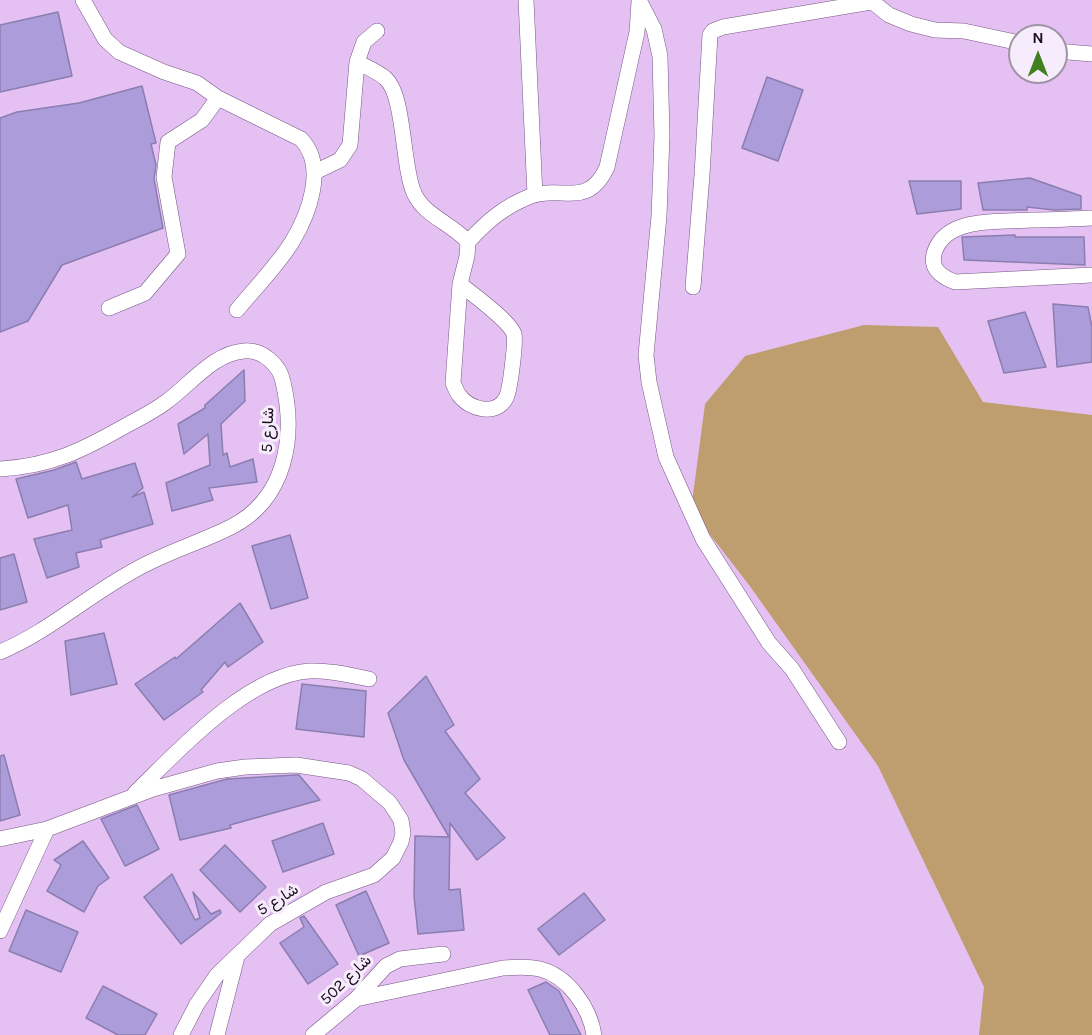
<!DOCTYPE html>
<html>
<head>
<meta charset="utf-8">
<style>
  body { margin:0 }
  #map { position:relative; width:1092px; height:1035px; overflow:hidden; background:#e5c1f3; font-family:Karla,sans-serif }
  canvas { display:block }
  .north { position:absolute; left:1008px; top:24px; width:60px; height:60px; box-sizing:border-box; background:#f7ecfc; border:2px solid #9f93a4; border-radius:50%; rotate:0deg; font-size:16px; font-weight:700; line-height:24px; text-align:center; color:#1a0e1f }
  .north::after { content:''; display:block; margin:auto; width:21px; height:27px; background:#41801e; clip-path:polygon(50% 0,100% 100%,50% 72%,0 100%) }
</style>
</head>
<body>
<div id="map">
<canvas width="1092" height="1035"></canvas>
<div class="north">N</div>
</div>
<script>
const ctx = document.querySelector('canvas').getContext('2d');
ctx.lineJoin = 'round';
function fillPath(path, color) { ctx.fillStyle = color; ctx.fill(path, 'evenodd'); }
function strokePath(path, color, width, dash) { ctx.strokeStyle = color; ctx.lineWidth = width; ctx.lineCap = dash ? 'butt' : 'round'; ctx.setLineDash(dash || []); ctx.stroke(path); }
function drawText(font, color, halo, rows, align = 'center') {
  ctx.font = font + ' Karla,Vazirmatn,sans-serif'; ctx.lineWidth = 6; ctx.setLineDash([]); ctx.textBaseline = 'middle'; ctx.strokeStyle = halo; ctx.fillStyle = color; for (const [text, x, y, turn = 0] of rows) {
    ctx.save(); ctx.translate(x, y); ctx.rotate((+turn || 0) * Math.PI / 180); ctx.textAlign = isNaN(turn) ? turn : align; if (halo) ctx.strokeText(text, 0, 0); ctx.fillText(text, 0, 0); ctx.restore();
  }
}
fillPath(new Path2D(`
  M 864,325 L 938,327 L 983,402 L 1092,415 L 1092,1035 L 979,1035 L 984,987 L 878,766 L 749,585 L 691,510 L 705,404 L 745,356 Z`), '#be9e6f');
const building = new Path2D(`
  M 58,12 L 72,76 L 0,92 L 0,25 Z
  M 767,77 L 803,90 L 778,161 L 742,148 Z
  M 142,86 L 156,143 L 151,144 L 156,165 L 154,179 L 163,228 L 62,265 L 28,321 L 0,332 L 0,118 L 17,112 L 79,103 Z
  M 1030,178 L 1081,196 L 1081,209 L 1054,210 L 1027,207 L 1027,210 L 983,210 L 978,183 Z
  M 909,181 L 961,181 L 961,209 L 917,214 Z
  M 1015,235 L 1015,237 L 1084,237 L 1085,265 L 964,260 L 962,237 Z
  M 1053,304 L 1088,307 L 1092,327 L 1092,362 L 1057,367 Z
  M 1025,312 L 1046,367 L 1004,373 L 988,321 Z
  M 244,370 L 245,401 L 221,424 L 223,455 L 227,453 L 230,467 L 253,459 L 257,482 L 209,488 L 213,500 L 172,511 L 166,483 L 210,465 L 208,434 L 184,454 L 178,424 L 205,408 L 205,405 Z
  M 76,462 L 82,479 L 135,463 L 143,488 L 132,497 L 144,492 L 153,524 L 100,540 L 102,547 L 76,553 L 79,567 L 47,578 L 34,539 L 72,530 L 68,505 L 28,518 L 16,479 L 54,470 Z
  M 290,535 L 308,598 L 271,609 L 252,546 Z
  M 14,554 L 27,602 L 0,610 L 0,558 Z
  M 240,603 L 263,642 L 228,667 L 225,662 L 201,690 L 203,692 L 164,720 L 135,684 L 175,657 L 176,659 Z
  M 104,633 L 117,684 L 71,695 L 65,641 Z
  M 426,676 L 454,725 L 445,731 L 480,779 L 465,793 L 505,838 L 477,860 L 450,823 L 449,890 L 460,889 L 464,930 L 418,934 L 414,896 L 415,836 L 449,837 L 404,760 L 388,713 Z
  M 302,684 L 366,691 L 364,737 L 296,729 Z
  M 4,755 L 20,815 L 0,821 L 0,756 Z
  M 295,775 L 299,775 L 320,800 L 230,825 L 231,828 L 180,840 L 169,795 L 227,779 Z
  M 137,805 L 159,849 L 125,866 L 101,819 Z
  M 323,823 L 334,854 L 283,872 L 272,841 Z
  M 83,841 L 109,878 L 98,886 L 84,912 L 47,891 L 61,865 L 54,860 Z
  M 225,845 L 266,887 L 240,912 L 200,870 Z
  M 172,874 L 195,920 L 200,918 L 193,892 L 211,914 L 220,910 L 221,913 L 181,944 L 144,897 Z
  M 366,891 L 389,943 L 359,956 L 336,905 Z
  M 584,893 L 605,920 L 559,955 L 538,929 Z
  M 26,910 L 78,932 L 61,972 L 9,951 Z
  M 304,916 L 338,964 L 308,984 L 280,943 L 304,927 L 300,918 Z
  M 546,982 L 559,991 L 581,1035 L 550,1035 L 528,990 Z
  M 103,986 L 157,1014 L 145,1035 L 118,1035 L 86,1018 Z`);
fillPath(building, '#ad9cda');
strokePath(building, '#8b7db0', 1.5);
const minor = new Path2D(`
  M 83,0 L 105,39 L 119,52 L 164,72 L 197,83 L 218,98 L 202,120 L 168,142 L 164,177 L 178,254 L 145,293 L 109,308
  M 526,0 L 535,195
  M 639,0 L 654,29 L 660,56 L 662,136 L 659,216 L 646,355 L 649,382 L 666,457 L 703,539 L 769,643 L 792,669 L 839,742
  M 870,0 L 889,15 L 911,24 L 935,30 L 964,31 L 1020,43
  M 1056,51 L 1092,54
  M 357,62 C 366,67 377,71 385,78 C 405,94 402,167 414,193 C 424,216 453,224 468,242 L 467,256 L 460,284 L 453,383 C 455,387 456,391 459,395 C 469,409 496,417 506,398 C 510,391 516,342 514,334 C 509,320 472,294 460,284
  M 218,98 L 301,139 C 327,166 309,214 292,242 C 277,266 255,288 237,310
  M 315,172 L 340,160 L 350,145 L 357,62 L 364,42 L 377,31
  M 1092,218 C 1072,219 1052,220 1031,220 C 1004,222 956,217 939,243 C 935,249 932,257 934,265 C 937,274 947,279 955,282 L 1092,275
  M 468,242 C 487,221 505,206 531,196 C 562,185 588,209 607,167 L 637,32 L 639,2
  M 693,287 L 702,175 L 710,35 L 713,31 L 723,27 L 871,2
  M 0,469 C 52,466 83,450 127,425 C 140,418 154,411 166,402 C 190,385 213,353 244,351 C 262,349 280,365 283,382 C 296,437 286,499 231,527 C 197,544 160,554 128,574 C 85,598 46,633 0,652
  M 135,793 C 178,751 247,675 309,671 C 329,670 349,675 369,679
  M 0,839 L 47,829 L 153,789 L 217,771 L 245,767 L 296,765 L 349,773 L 362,779 L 390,803 L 401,820 L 403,833 L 401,842 L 393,858 L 374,875 L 326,892 L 270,924 L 217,975 L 197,1004 L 181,1035
  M 0,931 L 47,829
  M 356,999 L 503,968 C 515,967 528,966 540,969 C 568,976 590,1008 594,1035
  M 217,1035 L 237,957
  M 313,1035 L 356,999 L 386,966 L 400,959 L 443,954`);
strokePath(minor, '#765682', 16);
strokePath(minor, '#fff', 15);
drawText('16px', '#1a0e1f', '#f7ecfc', [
  ["شارع 5",268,430,-88],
  ["شارع 5",278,900,-32],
  ["شارع 502",346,980,-44]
]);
</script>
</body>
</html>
